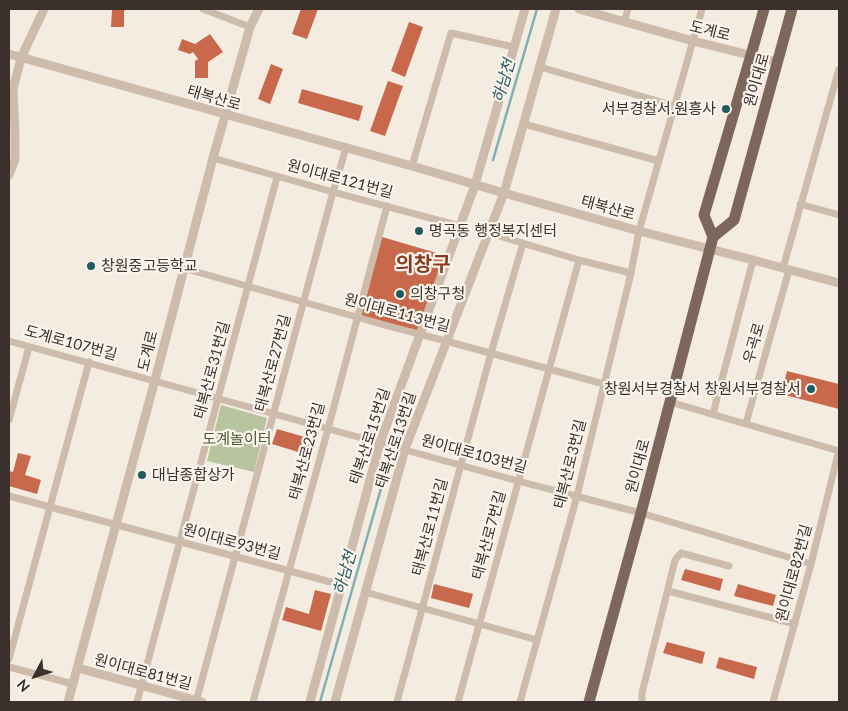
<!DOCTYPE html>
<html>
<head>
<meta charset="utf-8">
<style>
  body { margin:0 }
  #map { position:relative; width:848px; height:711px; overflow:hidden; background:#f4ebe1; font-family:Lato,sans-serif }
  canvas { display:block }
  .frame { position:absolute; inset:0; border:10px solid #3b302b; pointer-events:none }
  .north { position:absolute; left:10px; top:651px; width:50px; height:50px; -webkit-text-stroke:4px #fbf5ee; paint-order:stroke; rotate:230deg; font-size:14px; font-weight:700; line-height:20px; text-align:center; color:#3b302b }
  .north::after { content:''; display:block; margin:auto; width:18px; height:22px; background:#3b302b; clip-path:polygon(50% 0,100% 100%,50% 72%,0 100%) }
</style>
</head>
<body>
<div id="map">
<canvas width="848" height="711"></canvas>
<div class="frame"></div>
<div class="north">N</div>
</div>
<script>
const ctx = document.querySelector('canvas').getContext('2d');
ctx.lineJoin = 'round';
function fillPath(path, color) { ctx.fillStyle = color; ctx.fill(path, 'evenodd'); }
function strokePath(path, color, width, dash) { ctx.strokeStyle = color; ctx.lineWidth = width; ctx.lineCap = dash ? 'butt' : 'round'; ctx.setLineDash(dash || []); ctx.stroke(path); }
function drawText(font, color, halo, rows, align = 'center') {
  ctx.font = font + ' Lato,"Noto Sans KR",sans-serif'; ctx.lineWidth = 4.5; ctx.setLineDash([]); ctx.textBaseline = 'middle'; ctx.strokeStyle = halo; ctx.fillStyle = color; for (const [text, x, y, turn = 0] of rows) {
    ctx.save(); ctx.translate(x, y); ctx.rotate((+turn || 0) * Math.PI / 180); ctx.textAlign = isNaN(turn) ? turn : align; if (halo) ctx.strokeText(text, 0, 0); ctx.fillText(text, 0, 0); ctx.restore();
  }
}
fillPath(new Path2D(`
  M 221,405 L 267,418 L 254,472 L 207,461 Z`), '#b8c4a0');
strokePath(new Path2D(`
  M 493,160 L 537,9
  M 320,702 L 392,450`), '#7fb0b2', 2.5);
fillPath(new Path2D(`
  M 113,9 L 127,9 L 124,11 L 124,27 L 111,27 L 112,10 Z
  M 301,9 L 318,9 L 307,39 L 292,34 Z
  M 409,22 L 423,27 L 405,77 L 391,71 Z
  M 210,34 L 223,52 L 208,62 L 208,78 L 195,78 L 195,61 L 198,59 L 193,52 L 190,54 L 178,50 L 182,39 L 195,44 Z
  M 271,64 L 283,69 L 270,104 L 258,99 Z
  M 388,81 L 403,86 L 385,136 L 370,131 Z
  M 302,89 L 363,106 L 359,121 L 298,103 Z
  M 382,237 L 447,256 L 418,333 L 360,316 Z
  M 787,371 L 839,384 L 839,409 L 781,394 Z
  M 277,429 L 315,440 L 311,456 L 272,444 Z
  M 18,453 L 31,456 L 25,475 L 41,480 L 37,494 L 9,486 L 9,471 L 13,472 Z
  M 685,569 L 723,579 L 720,591 L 681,580 Z
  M 434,584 L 473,594 L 469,608 L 431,598 Z
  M 738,584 L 776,595 L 773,606 L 734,596 Z
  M 315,590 L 331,594 L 321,631 L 282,620 L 286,607 L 309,614 Z
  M 667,642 L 705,652 L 702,664 L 663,653 Z
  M 719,657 L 757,667 L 754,679 L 716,668 Z`), '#c8694b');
strokePath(new Path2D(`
  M 203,9 L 250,27
  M 624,22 L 628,9
  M 540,67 L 675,106
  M 524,124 L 659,161
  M 213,158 L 333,192 L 460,226
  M 412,166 L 451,33 L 514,47
  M 800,204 L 839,215
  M 489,233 L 579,260 L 631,273
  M 183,268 L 392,327 L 446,341 L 604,384
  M 783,268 L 839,69
  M 9,341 L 518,481 L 641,513 L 811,564
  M 670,402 L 839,451
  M 713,414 L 753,260
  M 9,420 L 29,347
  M 746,423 L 789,270
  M 9,496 L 342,585
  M 668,591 L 795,624
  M 365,592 L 537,640
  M 9,659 L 89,362
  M 9,667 L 73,684
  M 137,702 L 277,177
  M 196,702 L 333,192 L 346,148
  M 253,702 L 328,429 L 387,206
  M 397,702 L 491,353 L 523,243
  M 458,702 L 579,260
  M 520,702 L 577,496 L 631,273 L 639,231 L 702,9
  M 642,702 L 642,693 L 675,560 L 681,553 L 729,566
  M 773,702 L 811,564 L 839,450`), '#cdbbac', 7);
strokePath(new Path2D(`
  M 579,9 L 693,41 L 778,62
  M 9,54 L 412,166 L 504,193 L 639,231 L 753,260 L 839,283
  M 9,175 L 15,159 L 15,133 L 13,89 L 21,58 L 44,9
  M 78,668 L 202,702
  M 68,702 L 155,380 L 213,158 L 250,27 L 259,9
  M 310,702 L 380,443 L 475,185 L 525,9
  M 335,702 L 405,449 L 504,193 L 556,9`), '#cdbbac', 9);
strokePath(new Path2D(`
  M 713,237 L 734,220 L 792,9
  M 589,702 L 641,513 L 713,237 L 704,215 L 751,55 L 764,9`), '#7d675c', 11);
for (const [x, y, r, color] of [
  [726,109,5,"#1f5a5e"],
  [419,231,5,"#1f5a5e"],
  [91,266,5,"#1f5a5e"],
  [400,294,5,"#1f5a5e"],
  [811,389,5,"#1f5a5e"],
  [142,475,5,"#1f5a5e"]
]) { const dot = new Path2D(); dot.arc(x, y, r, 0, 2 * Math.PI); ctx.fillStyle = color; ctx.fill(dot); strokePath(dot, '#fbf5ee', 2); }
drawText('15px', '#3b302b', '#fbf5ee', [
  ["도계로",710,31,14],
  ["원이대로",757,80,-74],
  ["태복산로",214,98,16],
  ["원이대로121번길",340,179,15],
  ["태복산로",608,208,15],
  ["원이대로113번길",397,313,15],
  ["도계로107번길",71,343,15],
  ["우곡로",754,343,-74],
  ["도계로",148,351,-76],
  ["태복산로27번길",273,363,-75],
  ["태복산로31번길",212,370,-75],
  ["태복산로15번길",370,436,-72],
  ["태복산로13번길",396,440,-72],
  ["태복산로23번길",307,451,-75],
  ["원이대로103번길",474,454,15],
  ["태복산로3번길",570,464,-76],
  ["원이대로",638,466,-75],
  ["태복산로11번길",430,527,-75],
  ["태복산로7번길",489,535,-75],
  ["원이대로93번길",232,542,15],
  ["원이대로82번길",794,573,-75],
  ["원이대로81번길",143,672,15]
]);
drawText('15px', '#3b302b', '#fbf5ee', [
  ["서부경찰서.원흥사",716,109,"right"],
  ["명곡동 행정복지센터",429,231],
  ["창원중고등학교",101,266],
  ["의창구청",410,294],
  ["창원서부경찰서 창원서부경찰서",801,389,"right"],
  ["대남종합상가",152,475]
], 'left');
drawText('15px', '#4a5a2e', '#fbf5ee', [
  ["도계놀이터",237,439]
]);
drawText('italic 16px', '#1f5a5e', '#fbf5ee', [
  ["하남천",504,81,-74],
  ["하남천",345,573,-74]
]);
drawText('bold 20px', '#8c3b22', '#fbf5ee', [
  ["의창구",423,265]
]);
</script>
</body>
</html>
